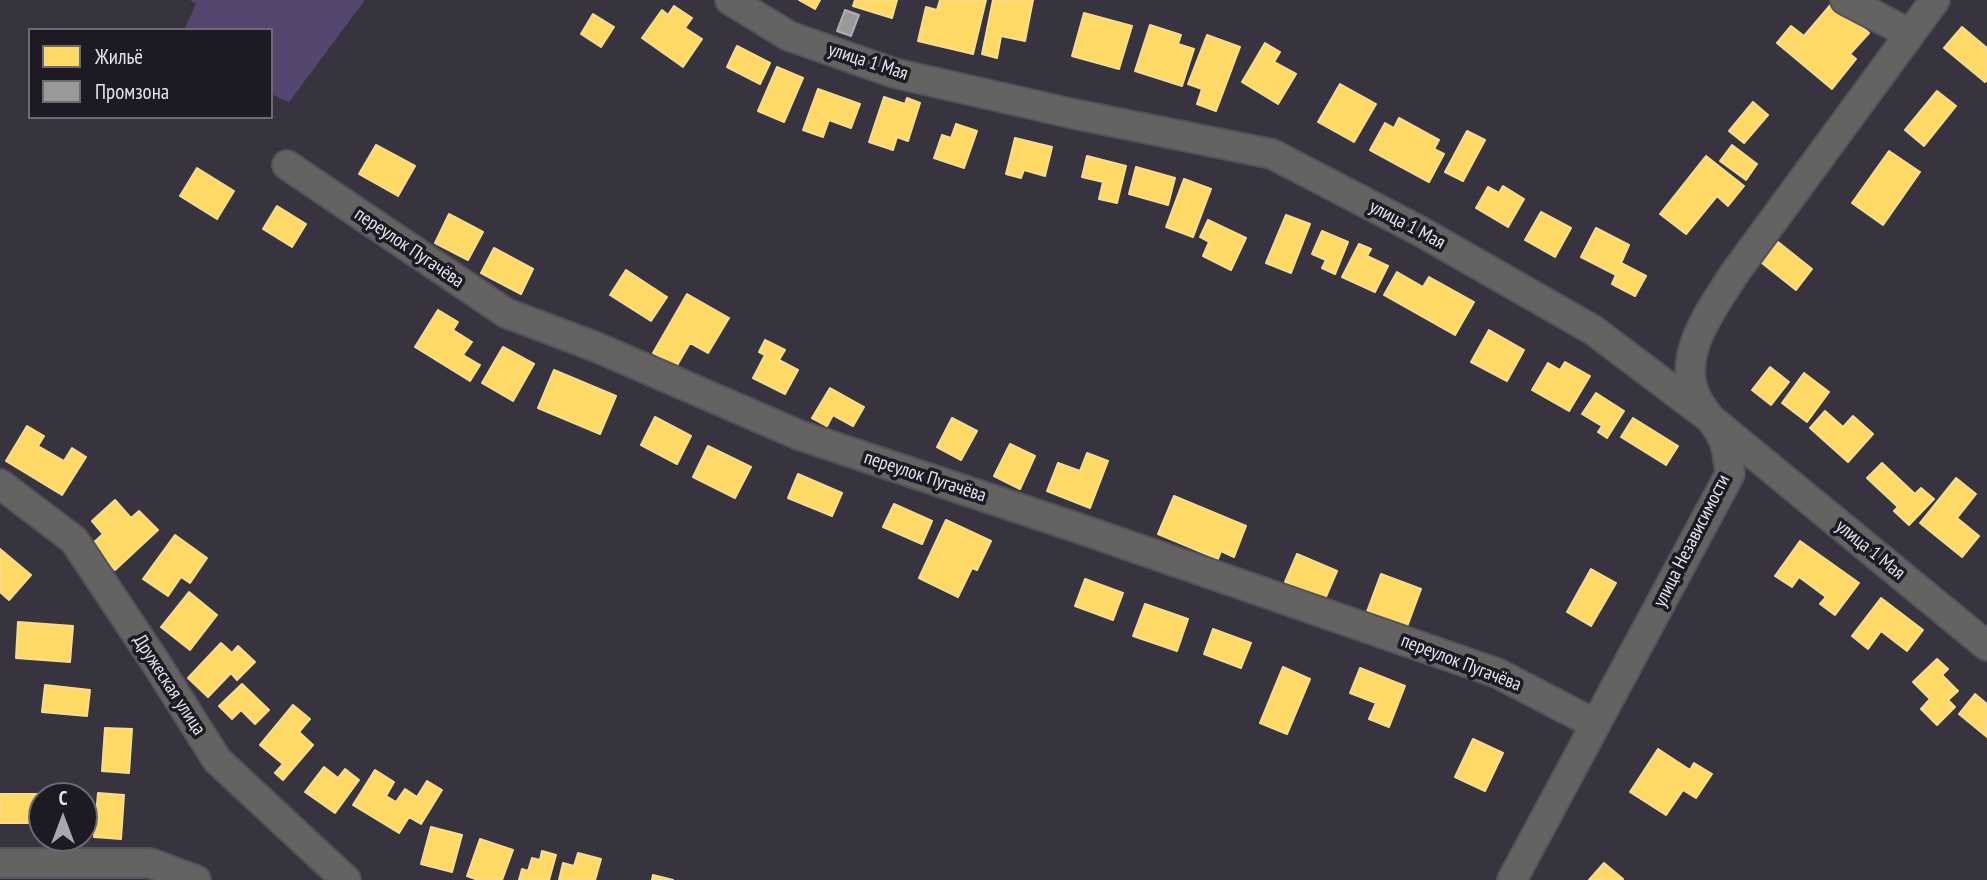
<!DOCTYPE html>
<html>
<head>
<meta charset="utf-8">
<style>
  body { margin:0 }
  #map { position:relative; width:1987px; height:880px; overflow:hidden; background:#38343f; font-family:"PT Sans Narrow",sans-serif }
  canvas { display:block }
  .legend { position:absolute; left:28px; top:28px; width:245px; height:91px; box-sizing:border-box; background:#1d1a23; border:2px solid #6d6a74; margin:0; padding:9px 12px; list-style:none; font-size:21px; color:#e6e2ee }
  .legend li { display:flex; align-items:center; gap:14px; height:35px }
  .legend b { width:35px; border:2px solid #6d6a74 }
  .north { position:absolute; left:28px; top:782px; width:70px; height:70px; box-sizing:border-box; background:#1d1a23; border:2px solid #6d6a74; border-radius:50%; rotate:0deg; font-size:19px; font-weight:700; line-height:28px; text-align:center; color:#e6e2ee }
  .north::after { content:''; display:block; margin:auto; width:24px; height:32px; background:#a9a5b1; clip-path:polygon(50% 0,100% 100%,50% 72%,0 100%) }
</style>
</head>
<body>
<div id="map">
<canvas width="1987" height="880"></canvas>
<ul class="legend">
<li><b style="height:19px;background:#ffd966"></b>Жильё</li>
<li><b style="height:19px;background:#999"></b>Промзона</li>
</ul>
<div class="north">С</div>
</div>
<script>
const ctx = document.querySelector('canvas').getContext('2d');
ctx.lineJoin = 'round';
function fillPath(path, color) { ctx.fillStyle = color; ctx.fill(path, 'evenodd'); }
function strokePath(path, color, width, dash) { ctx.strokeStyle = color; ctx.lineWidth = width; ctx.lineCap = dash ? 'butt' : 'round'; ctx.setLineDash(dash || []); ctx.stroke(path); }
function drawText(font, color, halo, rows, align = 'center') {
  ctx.font = font + ' "PT Sans Narrow",sans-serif'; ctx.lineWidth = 7; ctx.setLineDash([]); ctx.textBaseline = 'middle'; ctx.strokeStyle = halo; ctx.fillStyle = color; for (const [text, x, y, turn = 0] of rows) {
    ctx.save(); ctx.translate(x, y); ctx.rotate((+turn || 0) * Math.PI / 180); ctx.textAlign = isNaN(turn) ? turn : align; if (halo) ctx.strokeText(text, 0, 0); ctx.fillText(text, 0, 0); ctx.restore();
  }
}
fillPath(new Path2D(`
  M 190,0 L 365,0 L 289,102 L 271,94 L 271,30 L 184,30 L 196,4 Z`), '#55466f');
const homes = new Path2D(`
  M 799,0 L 820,0 L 815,9 Z
  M 855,0 L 897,0 L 892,18 L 853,6 Z
  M 940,0 L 986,0 L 973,54 L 918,41 L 926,7 L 937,10 Z
  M 993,0 L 1033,0 L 1025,41 L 1001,36 L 997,58 L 982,54 Z
  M 1833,2 L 1869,33 L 1850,54 L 1856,59 L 1832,89 L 1777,43 L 1791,26 L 1804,36 Z
  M 674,6 L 692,18 L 685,28 L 702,39 L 683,67 L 642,38 L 662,10 L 668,15 Z
  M 1084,13 L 1132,26 L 1119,69 L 1072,56 Z
  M 593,14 L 614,27 L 601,47 L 581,34 Z
  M 1150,25 L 1181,35 L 1178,44 L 1194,49 L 1182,86 L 1135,71 Z
  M 1962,27 L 1987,48 L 1987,80 L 1985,82 L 1944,48 Z
  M 1207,35 L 1240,47 L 1216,111 L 1197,104 L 1202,89 L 1188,84 Z
  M 1265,43 L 1280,52 L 1274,62 L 1296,74 L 1278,104 L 1242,82 Z
  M 737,46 L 770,63 L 760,84 L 727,67 Z
  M 777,67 L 803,78 L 784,122 L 758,111 Z
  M 1340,84 L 1376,104 L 1354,142 L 1318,122 Z
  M 818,89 L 860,104 L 851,128 L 829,120 L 823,137 L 803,130 Z
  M 1937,91 L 1956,106 L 1924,146 L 1905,130 Z
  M 884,97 L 905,104 L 907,98 L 920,103 L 908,141 L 897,137 L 893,150 L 869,142 Z
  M 1753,102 L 1768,115 L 1744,143 L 1729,131 Z
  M 1399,118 L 1439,140 L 1434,149 L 1444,154 L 1429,182 L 1370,150 L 1385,123 L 1394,128 Z
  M 956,124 L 977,131 L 964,168 L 934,158 L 942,135 L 951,138 Z
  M 1467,131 L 1485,140 L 1463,181 L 1445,172 Z
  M 1015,138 L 1052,147 L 1045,176 L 1024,170 L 1021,178 L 1006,174 Z
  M 376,145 L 415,166 L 398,196 L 359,174 Z
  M 1732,145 L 1757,164 L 1746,180 L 1720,161 Z
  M 1889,151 L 1920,172 L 1883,225 L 1852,203 Z
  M 1087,156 L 1126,166 L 1117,203 L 1099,199 L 1103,182 L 1082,177 Z
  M 1706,156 L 1744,186 L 1728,206 L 1717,196 L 1686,234 L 1660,214 Z
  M 1136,167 L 1175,178 L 1168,205 L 1129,194 Z
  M 197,168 L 234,191 L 217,219 L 180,196 Z
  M 1184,179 L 1211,189 L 1193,237 L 1166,227 Z
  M 1503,186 L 1524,199 L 1508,227 L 1476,208 L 1488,187 L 1499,193 Z
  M 277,206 L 306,224 L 292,247 L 263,229 Z
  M 1541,212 L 1571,228 L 1555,257 L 1525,240 Z
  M 449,214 L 483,232 L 468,260 L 435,243 Z
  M 1286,215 L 1310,224 L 1291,273 L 1266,263 Z
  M 1208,220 L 1246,238 L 1231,270 L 1203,256 L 1209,242 L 1200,237 Z
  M 1596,228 L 1629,245 L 1621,263 L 1646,276 L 1635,296 L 1612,284 L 1616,275 L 1581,257 Z
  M 1322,231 L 1348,242 L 1335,274 L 1322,268 L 1326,260 L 1312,254 Z
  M 1778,242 L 1812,269 L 1796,290 L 1762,263 Z
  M 1359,244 L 1371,249 L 1367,256 L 1388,266 L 1375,292 L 1342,277 Z
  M 494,248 L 533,269 L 521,294 L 481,273 Z
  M 626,270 L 667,297 L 651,321 L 610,295 Z
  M 1397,272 L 1423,287 L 1429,277 L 1474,302 L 1455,335 L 1384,295 Z
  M 687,294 L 729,318 L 708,353 L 690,343 L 676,367 L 653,353 Z
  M 438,310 L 458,322 L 453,330 L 472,342 L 463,355 L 480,365 L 470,381 L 415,347 Z
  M 1489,330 L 1524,350 L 1507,381 L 1471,362 Z
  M 765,340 L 785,350 L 779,360 L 798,370 L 785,394 L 753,378 L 765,355 L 759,352 Z
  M 503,347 L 534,364 L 513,401 L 482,383 Z
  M 1565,362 L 1590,376 L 1569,411 L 1532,390 L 1548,363 L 1560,370 Z
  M 1770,367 L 1789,382 L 1771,405 L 1752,390 Z
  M 554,370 L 616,396 L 600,434 L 538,408 Z
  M 1804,373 L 1829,392 L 1807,422 L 1782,403 Z
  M 830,388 L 864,407 L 853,426 L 833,415 L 827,426 L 812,418 Z
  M 1596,393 L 1624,411 L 1607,438 L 1598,432 L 1602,426 L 1582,414 Z
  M 1825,411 L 1843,427 L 1853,416 L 1873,434 L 1848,462 L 1810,428 Z
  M 655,417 L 691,436 L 677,464 L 641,445 Z
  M 952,418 L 977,431 L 961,460 L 937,447 Z
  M 1633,418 L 1678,446 L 1666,465 L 1621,437 Z
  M 27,426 L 44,436 L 38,446 L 64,461 L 72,448 L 86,457 L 62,495 L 6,461 Z
  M 1010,444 L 1035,456 L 1020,489 L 994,476 Z
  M 708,446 L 751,467 L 735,498 L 693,477 Z
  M 1087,453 L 1108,461 L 1090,508 L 1047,491 L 1058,463 L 1080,471 Z
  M 1882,463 L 1915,494 L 1921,488 L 1934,499 L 1909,525 L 1894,511 L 1898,507 L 1867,478 Z
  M 798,474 L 842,493 L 832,516 L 788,498 Z
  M 1956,478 L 1976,494 L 1957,518 L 1979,536 L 1962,557 L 1920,523 Z
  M 1174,496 L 1246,526 L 1234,557 L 1221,551 L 1218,559 L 1158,534 Z
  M 115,500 L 131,518 L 139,511 L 158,530 L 115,570 L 91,545 L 103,534 L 92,521 Z
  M 894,504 L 932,521 L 922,544 L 883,527 Z
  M 946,520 L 991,541 L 977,570 L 972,568 L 958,597 L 919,578 Z
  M 175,535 L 207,558 L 190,583 L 181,577 L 168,596 L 143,579 Z
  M 1800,541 L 1859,583 L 1835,615 L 1820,604 L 1826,597 L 1799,577 L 1792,587 L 1775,576 Z
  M 0,549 L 31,575 L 9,600 L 0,592 Z
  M 1297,554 L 1337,571 L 1325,599 L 1285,582 Z
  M 1591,569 L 1616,583 L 1591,626 L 1567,612 Z
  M 1381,574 L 1421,589 L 1405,632 L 1365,617 Z
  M 1085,579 L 1123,593 L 1113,620 L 1075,606 Z
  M 189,592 L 217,615 L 190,650 L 161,627 Z
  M 1881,598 L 1923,630 L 1907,651 L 1881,631 L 1868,649 L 1852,636 Z
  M 1145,604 L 1188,619 L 1177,651 L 1133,636 Z
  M 18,622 L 73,626 L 70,662 L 16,658 Z
  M 1213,629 L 1251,643 L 1241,668 L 1204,654 Z
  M 221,643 L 232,653 L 238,646 L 255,662 L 237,680 L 231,673 L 208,697 L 188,678 Z
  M 1937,659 L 1948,669 L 1942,675 L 1958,691 L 1948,700 L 1955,707 L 1937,725 L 1921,709 L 1930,699 L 1913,682 Z
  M 1283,667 L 1310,679 L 1287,734 L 1260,723 Z
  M 1360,668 L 1405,686 L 1389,727 L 1369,719 L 1376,703 L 1350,693 Z
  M 242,684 L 269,710 L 255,724 L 241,710 L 232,719 L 219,706 Z
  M 45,685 L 90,690 L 87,716 L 42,712 Z
  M 1975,694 L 1987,704 L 1987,737 L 1959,714 Z
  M 293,705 L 310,719 L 299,732 L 313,745 L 283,780 L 275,773 L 283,764 L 260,745 Z
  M 105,728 L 132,729 L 129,773 L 102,771 Z
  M 1473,739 L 1503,753 L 1485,791 L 1455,777 Z
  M 1658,749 L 1690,770 L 1694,763 L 1712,774 L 1696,798 L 1683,790 L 1666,815 L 1630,792 Z
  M 324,767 L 338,778 L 345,769 L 359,780 L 335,813 L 305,792 Z
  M 375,770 L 394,782 L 386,796 L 396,802 L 405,789 L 417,797 L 427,781 L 442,790 L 421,824 L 409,817 L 399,833 L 353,805 Z
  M 98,793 L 124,795 L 121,839 L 94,837 Z
  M 0,794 L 39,794 L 39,823 L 0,823 Z
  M 431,827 L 462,835 L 452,872 L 421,864 Z
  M 480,839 L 513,850 L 502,880 L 478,880 L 467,876 Z
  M 542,851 L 556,855 L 549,880 L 519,880 L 522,869 L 528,871 L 532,858 L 540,860 Z
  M 578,853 L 601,859 L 595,880 L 559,880 L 563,863 L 574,866 Z
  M 1604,863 L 1623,879 L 1622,880 L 1589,880 Z
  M 653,875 L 673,880 L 652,880 Z`);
fillPath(homes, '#ffd966');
strokePath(homes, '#f8dc8f', 2);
const industry = new Path2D(`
  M 845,10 L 859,15 L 851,36 L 837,31 Z`);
fillPath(industry, '#999');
strokePath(industry, '#b0afb2', 2);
const minor = new Path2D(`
  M 730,0 L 789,36 L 894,73 L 1074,114 L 1272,154 L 1418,230 L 1593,330 L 1711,419 L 1987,646
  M 1845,0 L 1910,34
  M 287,165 L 506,313 L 596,347 L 799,435 L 1078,528 L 1497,673 L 1595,724
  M 0,484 L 74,540 L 156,663 L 217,760 L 346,880
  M 0,863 L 150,863 L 196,880
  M 1512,880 L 1730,474 C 1728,460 1728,445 1720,433 C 1713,420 1702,410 1696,397 C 1676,354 1713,308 1734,274 L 1935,0`);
strokePath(minor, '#55515a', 32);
strokePath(minor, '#646362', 28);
drawText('19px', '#e6e2ee', '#1d1a23', [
  ["улица 1 Мая",868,62,18],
  ["улица 1 Мая",1407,225,28],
  ["переулок Пугачёва",409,248,34],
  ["переулок Пугачёва",925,477,18],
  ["улица Независимости",1692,541,-63],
  ["улица 1 Мая",1870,550,39],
  ["переулок Пугачёва",1461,663,21],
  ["Дружеская улица",169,685,57]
]);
</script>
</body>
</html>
